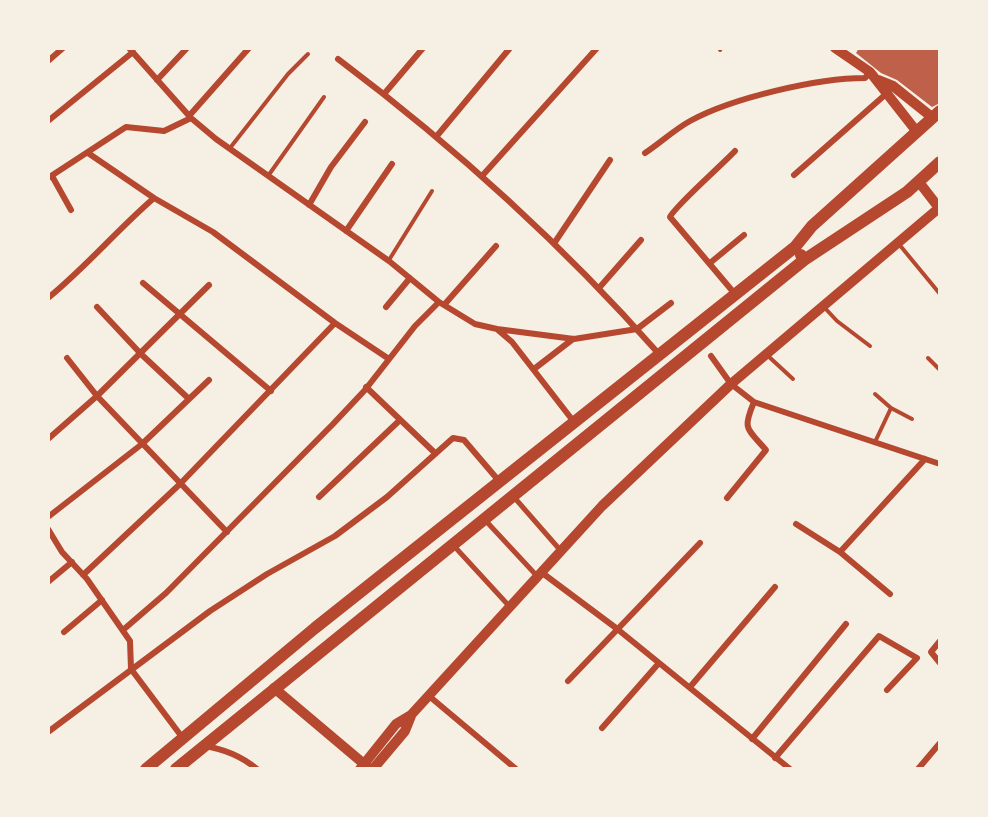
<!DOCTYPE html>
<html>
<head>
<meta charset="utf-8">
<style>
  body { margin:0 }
  #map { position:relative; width:988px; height:817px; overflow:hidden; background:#f6efe4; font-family:"Crimson Pro",serif }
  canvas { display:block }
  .frame { position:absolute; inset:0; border:50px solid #f6efe4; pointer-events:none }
</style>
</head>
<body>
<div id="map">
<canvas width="988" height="817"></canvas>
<div class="frame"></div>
</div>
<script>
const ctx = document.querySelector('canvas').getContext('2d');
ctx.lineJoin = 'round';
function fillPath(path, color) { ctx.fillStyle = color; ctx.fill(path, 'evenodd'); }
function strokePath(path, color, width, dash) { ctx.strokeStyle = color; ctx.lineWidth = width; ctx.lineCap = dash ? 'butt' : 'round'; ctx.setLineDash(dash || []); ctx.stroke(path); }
fillPath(new Path2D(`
  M 859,48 L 940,48 L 940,103 L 932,107 L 897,80 L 881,73 L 856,53 Z`), '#bf614a');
strokePath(new Path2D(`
  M 720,50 L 721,48
  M 230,148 L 288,74 L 308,54
  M 268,176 L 324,97
  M 898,243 L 940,294
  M 389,260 L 432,191
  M 823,306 L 837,321 L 870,346
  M 767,355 L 793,379
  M 928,358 L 940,370
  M 875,394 L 891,408 L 912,419
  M 875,442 L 891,408`), '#b5482f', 4);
strokePath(new Path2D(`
  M 513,496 L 561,551
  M 485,520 L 537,576
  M 454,546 L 510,607`), '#b5482f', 5);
strokePath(new Path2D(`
  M 129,48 L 191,118 L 216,139 L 389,261 L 439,302 L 475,324 L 497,329 L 574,339 L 637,329 L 671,303
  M 338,59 C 455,147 562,244 659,354
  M 48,61 L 63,48
  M 157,80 L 187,48
  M 384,94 L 423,48
  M 189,116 L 249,48
  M 48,121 L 133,52
  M 436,137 L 510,48
  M 88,153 L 154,198 L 213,232 L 335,323 L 389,359
  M 645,153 C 660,143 674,130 690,121 C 732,98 817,78 865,78 L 870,72
  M 794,175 L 886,94
  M 52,176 L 71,210
  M 482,176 L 597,48
  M 48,178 L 126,127 L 164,131 L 191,118
  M 309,205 L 331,167 L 365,122
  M 346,231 L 392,164
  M 555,242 L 610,160
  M 710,263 L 744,235
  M 143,283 L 271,391
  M 599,288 L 641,240
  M 735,294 L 670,217 C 673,208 724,163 735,151
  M 48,298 C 86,267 117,230 154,198
  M 444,305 L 496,246
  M 97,307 L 141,354 L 189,399
  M 386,307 L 410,278
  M 498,330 L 512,342 L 574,422
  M 711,356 L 731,384 L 754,402 L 940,464
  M 67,358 L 97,396 L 227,532
  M 534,369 L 573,339
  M 366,387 L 435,453
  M 48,439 L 97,396 L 209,285
  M 319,497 L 400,420
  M 727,498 L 766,450 C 747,428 742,430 754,402
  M 48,517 L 142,444 L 209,380
  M 796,524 L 840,552 L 890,594
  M 48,529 L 62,552 L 87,579 L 130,641 L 131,669 L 182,737
  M 840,552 L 925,459
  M 541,572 L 616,628 L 790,769
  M 83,575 L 180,484 L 335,323
  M 48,582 L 72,562
  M 123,630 L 166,593 L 333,424 L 365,390 L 415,326 L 439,302
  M 64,632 L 102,600
  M 940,641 L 931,652 L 940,663
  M 568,681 L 700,543
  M 690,687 L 775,587
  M 429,696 L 516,769
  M 602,728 L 659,663
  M 48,732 L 210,611 L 267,574 L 335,536 L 387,497 L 453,438 L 464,440 L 499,481
  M 752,739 L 846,624
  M 204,746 C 225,749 241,756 257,769
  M 775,758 L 879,636 L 917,658 L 887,690
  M 918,769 L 940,743`), '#b5482f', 6);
strokePath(new Path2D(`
  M 835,48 L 870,72 L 917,132
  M 878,80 L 893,86 L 933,118
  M 274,688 L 370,769
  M 360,769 L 396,724 L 411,715 L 602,506 L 731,384 L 939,208 L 919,182
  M 373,769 L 405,731 L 411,716`), '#b5482f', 10);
strokePath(new Path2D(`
  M 801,255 L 804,260 L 907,192 L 940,162
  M 146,769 L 315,628 L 795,247 L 812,226 L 940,111
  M 176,769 L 804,260`), '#b5482f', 12);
</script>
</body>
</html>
